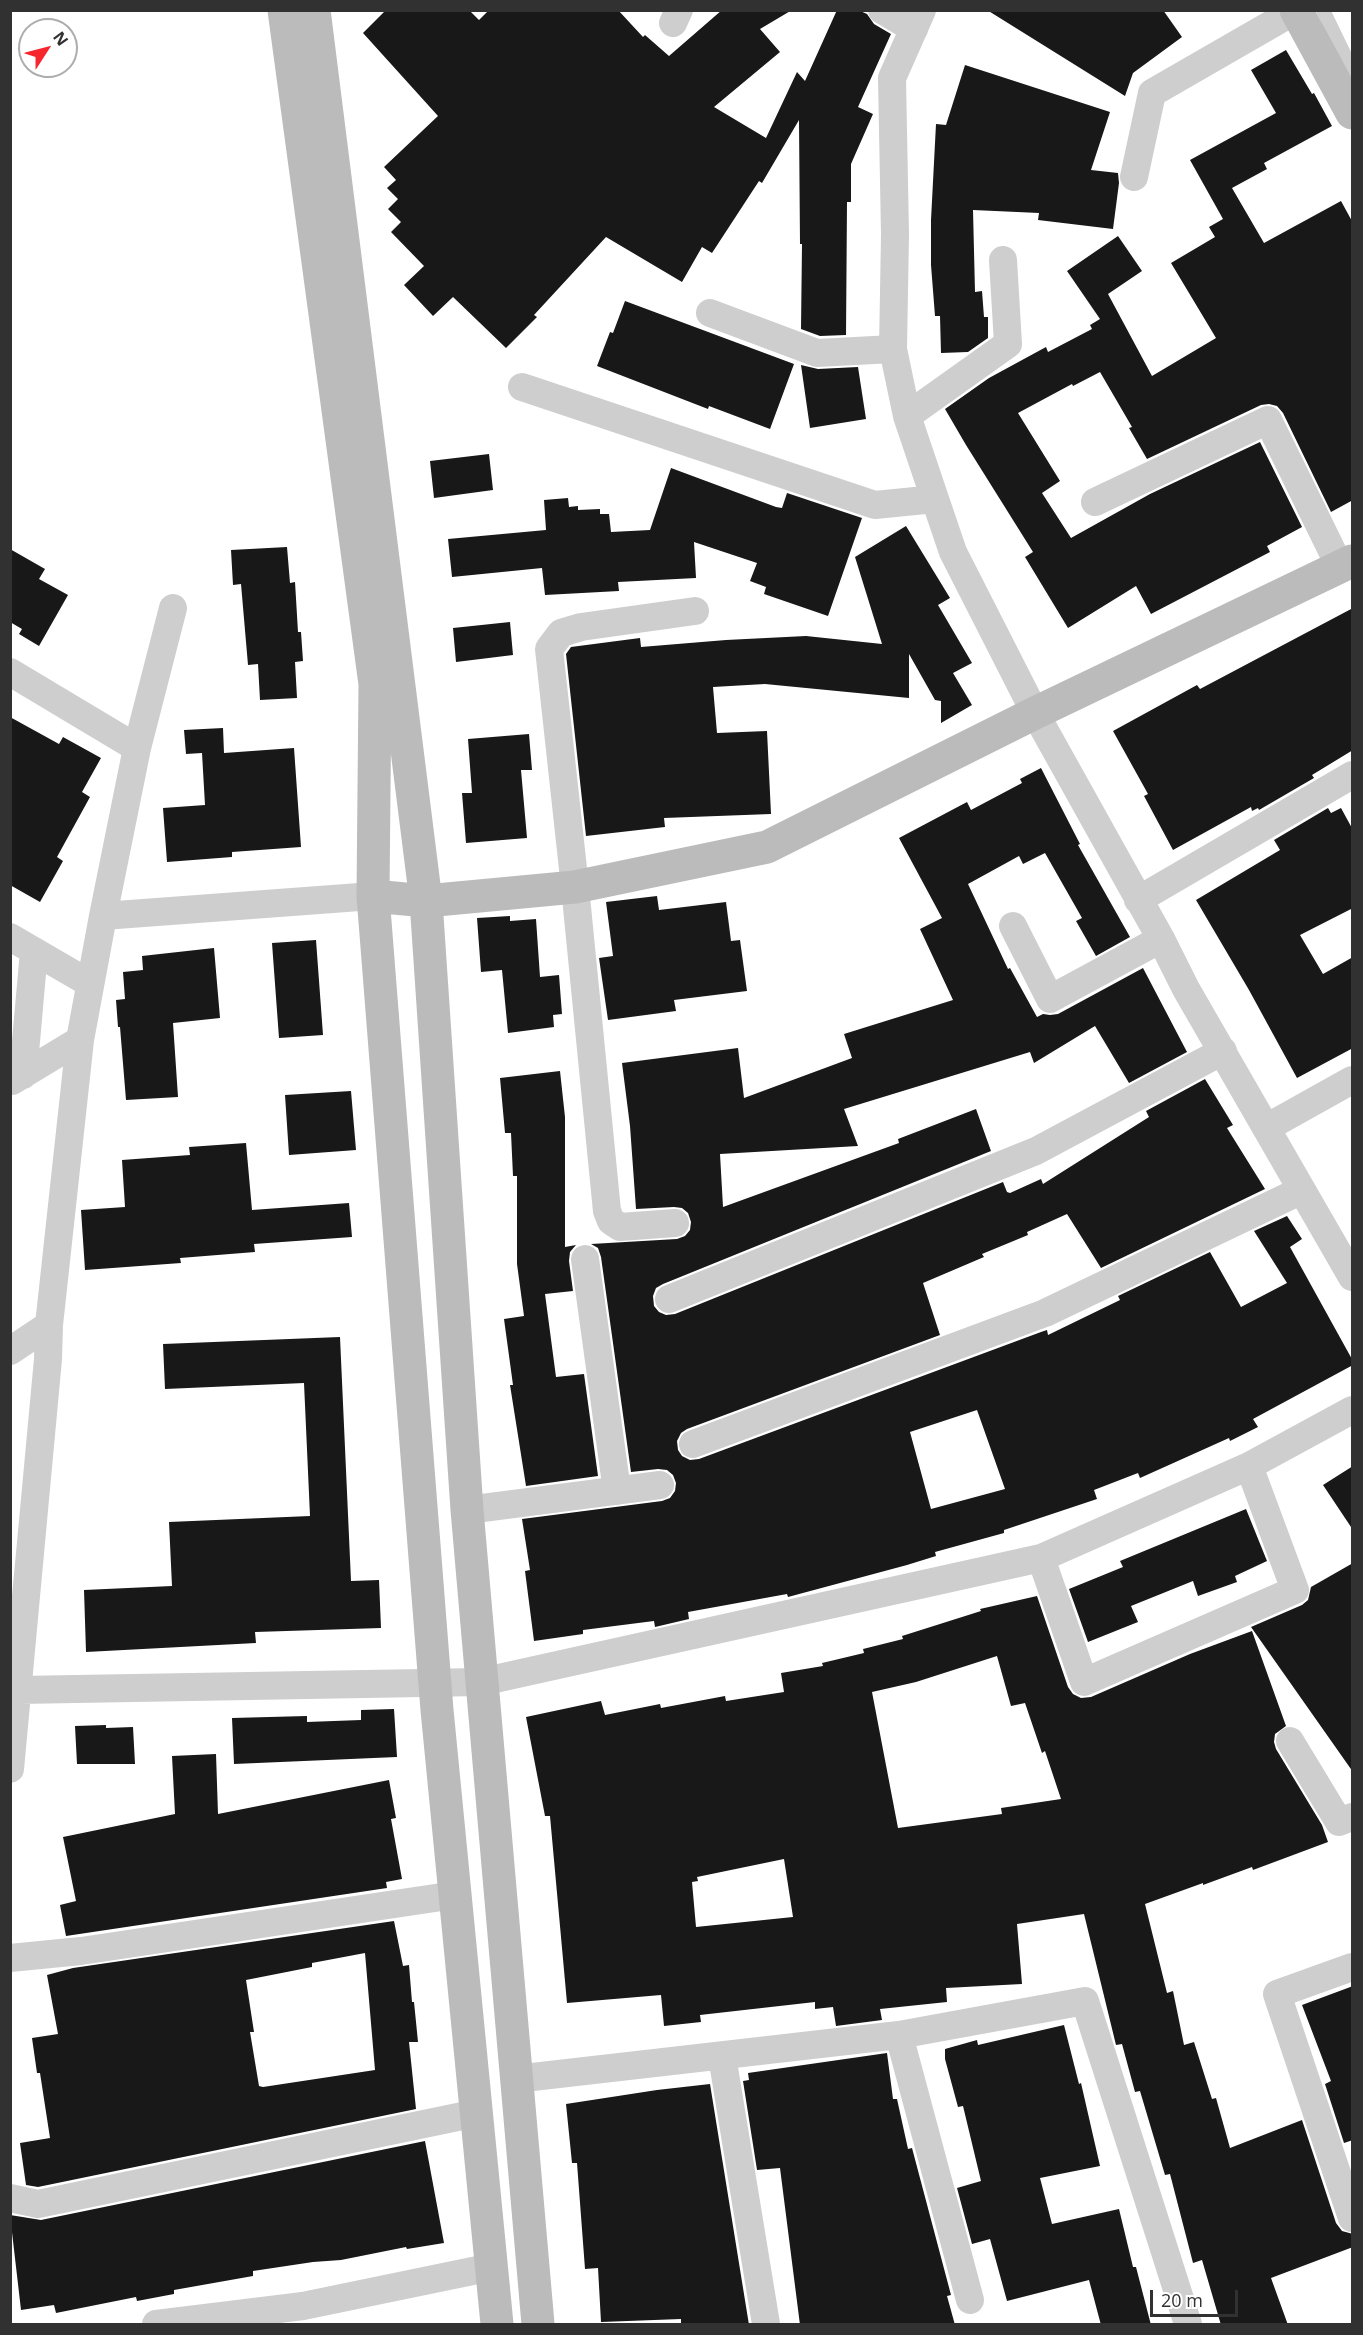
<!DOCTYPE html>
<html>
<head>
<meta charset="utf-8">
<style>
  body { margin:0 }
  #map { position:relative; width:1363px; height:2335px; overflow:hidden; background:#fff; font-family:"Open Sans",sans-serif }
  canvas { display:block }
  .frame { position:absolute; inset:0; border:12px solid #313131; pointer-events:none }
  .north { position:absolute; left:18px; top:18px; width:60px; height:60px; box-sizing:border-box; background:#fff; border:2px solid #adadad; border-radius:50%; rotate:54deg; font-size:16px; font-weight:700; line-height:24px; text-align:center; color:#313131 }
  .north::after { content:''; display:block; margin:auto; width:21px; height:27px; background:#f6262c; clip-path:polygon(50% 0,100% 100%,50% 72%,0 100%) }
  .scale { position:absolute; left:1150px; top:2290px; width:88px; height:27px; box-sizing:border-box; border:3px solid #313131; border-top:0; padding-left:8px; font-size:18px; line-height:21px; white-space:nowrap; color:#313131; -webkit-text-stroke:4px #fff; paint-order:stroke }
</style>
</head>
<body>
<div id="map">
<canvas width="1363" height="2335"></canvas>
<div class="frame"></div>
<div class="north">N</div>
<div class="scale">20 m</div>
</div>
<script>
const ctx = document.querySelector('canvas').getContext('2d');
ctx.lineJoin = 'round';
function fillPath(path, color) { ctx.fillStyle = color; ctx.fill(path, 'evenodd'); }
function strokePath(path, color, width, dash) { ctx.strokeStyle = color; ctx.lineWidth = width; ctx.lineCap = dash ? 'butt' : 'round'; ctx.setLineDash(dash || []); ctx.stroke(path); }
fillPath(new Path2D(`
  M 386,10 L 469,10 L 479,20 L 489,10 L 618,10 L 643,37 L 645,35 L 669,56 L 722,10 L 792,10 L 760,29 L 780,52 L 714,107 L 766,138 L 797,72 L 805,81 L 837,10 L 858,10 L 867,14 L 874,24 L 891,34 L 858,107 L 873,114 L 851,164 L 851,202 L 847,202 L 846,335 L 820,336 L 801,329 L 802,244 L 800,244 L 799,120 L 762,183 L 759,181 L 712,253 L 702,247 L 682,282 L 606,237 L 534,315 L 537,317 L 506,348 L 453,297 L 433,316 L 404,285 L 424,266 L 391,232 L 401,222 L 388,209 L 398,199 L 387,188 L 396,180 L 384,167 L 438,116 L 363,33 Z
  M 987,10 L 1163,10 L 1182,37 L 1133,73 L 1125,96 Z
  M 1286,50 L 1312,94 L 1314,93 L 1332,126 L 1264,163 L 1267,169 L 1232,188 L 1264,243 L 1341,201 L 1353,223 L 1353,500 L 1331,512 L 1283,413 L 1277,406 L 1269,404 L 1261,405 L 1147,459 L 1129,428 L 1132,427 L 1100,372 L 1073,386 L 1072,384 L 1018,413 L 1060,481 L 1042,493 L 1071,538 L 1150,494 L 1260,442 L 1302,527 L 1267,546 L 1270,552 L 1151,614 L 1136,586 L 1068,628 L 1025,557 L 1033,552 L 966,445 L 945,409 L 989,378 L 1046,347 L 1048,352 L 1092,329 L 1090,325 L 1100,319 L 1067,271 L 1118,236 L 1142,271 L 1108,294 L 1152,376 L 1216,338 L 1171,263 L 1215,237 L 1209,227 L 1223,219 L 1190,160 L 1276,113 L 1251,70 Z
  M 965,65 L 1110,112 L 1091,170 L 1118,173 L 1119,183 L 1113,229 L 1038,220 L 1039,213 L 973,210 L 975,292 L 982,291 L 984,317 L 988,317 L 988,338 L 968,352 L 941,353 L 940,316 L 935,316 L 931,265 L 931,220 L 936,124 L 946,125 Z
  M 625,301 L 794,364 L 770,429 L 709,406 L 708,409 L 597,366 L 610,332 L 613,333 Z
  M 801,365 L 818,369 L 858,367 L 866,419 L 810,428 Z
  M 489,454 L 493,490 L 434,498 L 430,461 Z
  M 671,468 L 776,507 L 782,508 L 787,493 L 862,518 L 828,616 L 764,594 L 766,587 L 750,581 L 757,563 L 694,542 L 696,578 L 618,582 L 619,591 L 545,595 L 542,568 L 452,577 L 448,539 L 546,530 L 544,500 L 568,498 L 569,507 L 578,506 L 578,510 L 600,509 L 600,514 L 609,514 L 611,532 L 650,530 Z
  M 906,526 L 950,598 L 938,605 L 972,663 L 953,673 L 972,705 L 941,723 L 941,701 L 935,700 L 909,654 L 909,698 L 765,684 L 713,687 L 717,733 L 767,731 L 771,814 L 664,818 L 665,827 L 586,836 L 566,654 L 571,647 L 640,638 L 641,647 L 726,640 L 806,636 L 882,644 L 855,557 Z
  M 287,547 L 290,583 L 295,582 L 298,632 L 301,632 L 303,661 L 295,662 L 297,698 L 260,700 L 258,664 L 248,665 L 241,584 L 233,585 L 231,550 Z
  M 10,549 L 45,569 L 39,579 L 68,595 L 39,646 L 19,634 L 22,629 L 10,622 Z
  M 1353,608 L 1353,750 L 1312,775 L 1314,778 L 1259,810 L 1258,808 L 1252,811 L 1251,807 L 1173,850 L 1144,796 L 1148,794 L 1113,731 L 1197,685 L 1200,689 Z
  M 510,622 L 513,655 L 456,662 L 453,628 Z
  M 10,717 L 59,744 L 63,737 L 101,758 L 82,792 L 90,797 L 57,857 L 63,861 L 40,902 L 10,885 Z
  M 223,728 L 224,753 L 294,748 L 301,847 L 232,852 L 232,857 L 167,862 L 163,808 L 205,805 L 202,753 L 186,754 L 184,730 Z
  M 529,734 L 532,770 L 521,770 L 527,838 L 466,843 L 462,793 L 472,793 L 468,739 Z
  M 1041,768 L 1080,844 L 1078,845 L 1130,937 L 1096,956 L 1076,921 L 1082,918 L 1045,853 L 1023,864 L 1019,856 L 968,884 L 1008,969 L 1010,968 L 1037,1017 L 1043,1014 L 1050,1015 L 1058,1014 L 1143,968 L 1187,1052 L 1129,1083 L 1095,1026 L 1034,1063 L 1030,1052 L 844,1109 L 858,1146 L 720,1154 L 723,1207 L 899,1143 L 898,1139 L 976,1109 L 991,1151 L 663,1284 L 656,1288 L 653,1296 L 654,1306 L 659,1312 L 666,1315 L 675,1314 L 1003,1182 L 1007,1192 L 1010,1193 L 1041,1179 L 1043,1184 L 1149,1117 L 1146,1111 L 1205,1079 L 1233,1125 L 1227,1128 L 1265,1189 L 1101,1268 L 1067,1214 L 1027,1232 L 1028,1235 L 982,1254 L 984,1257 L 923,1283 L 940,1335 L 687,1429 L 681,1433 L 677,1441 L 678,1450 L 682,1456 L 690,1460 L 699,1459 L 1041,1332 L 1047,1330 L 1048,1335 L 1120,1300 L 1118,1296 L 1210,1252 L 1241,1307 L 1287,1283 L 1254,1231 L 1287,1216 L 1302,1239 L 1290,1247 L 1353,1361 L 1353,1365 L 1253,1419 L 1258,1427 L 1230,1441 L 1229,1438 L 1140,1478 L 1138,1473 L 1094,1490 L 1097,1499 L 1004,1530 L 1004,1533 L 935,1552 L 936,1556 L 907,1565 L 788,1597 L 787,1594 L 688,1612 L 689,1619 L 655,1627 L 654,1621 L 583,1630 L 583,1634 L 534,1641 L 525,1571 L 530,1570 L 522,1519 L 662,1501 L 670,1498 L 675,1491 L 676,1483 L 673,1475 L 667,1470 L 658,1469 L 631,1472 L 601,1257 L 598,1248 L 591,1244 L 677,1239 L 685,1236 L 690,1230 L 691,1222 L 688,1213 L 682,1208 L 674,1207 L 636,1209 L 630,1126 L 622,1063 L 738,1048 L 744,1098 L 852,1058 L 844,1034 L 953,1000 L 920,929 L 942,918 L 899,838 L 967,802 L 971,810 L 1022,783 L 1020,779 ZM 977,1410 L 1005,1489 L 931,1509 L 910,1432 Z
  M 1328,808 L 1331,813 L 1341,808 L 1353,830 L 1353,908 L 1300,935 L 1323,974 L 1353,957 L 1353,1048 L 1297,1078 L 1249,990 L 1196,900 L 1280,850 L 1274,840 Z
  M 657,896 L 659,910 L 726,902 L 731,941 L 740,940 L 747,991 L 674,1000 L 676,1011 L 608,1020 L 599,958 L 613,956 L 606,902 Z
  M 510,916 L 510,921 L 536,919 L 540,977 L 559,975 L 562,1014 L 553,1015 L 554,1027 L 508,1033 L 502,970 L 481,972 L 477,918 Z
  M 316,940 L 323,1035 L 279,1038 L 272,943 Z
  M 214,948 L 220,1018 L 173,1023 L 178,1097 L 126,1100 L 120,1027 L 118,1027 L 116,1000 L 125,999 L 123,972 L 143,970 L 142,956 Z
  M 560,1071 L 565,1117 L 565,1247 L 576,1245 L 570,1252 L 569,1261 L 573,1291 L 545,1294 L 556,1377 L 584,1374 L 598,1476 L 526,1486 L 510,1385 L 513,1385 L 504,1319 L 524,1316 L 517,1264 L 517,1176 L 513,1176 L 511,1133 L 505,1133 L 500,1078 Z
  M 351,1091 L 356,1150 L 289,1155 L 285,1095 Z
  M 246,1143 L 252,1210 L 349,1203 L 352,1237 L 254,1244 L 255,1252 L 180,1258 L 181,1263 L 85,1270 L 81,1210 L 125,1207 L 122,1160 L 190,1155 L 189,1147 Z
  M 340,1337 L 351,1581 L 379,1580 L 381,1628 L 255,1632 L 256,1643 L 86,1652 L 84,1590 L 172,1586 L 169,1522 L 310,1516 L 304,1383 L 165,1389 L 163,1344 Z
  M 1353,1466 L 1353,1530 L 1323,1485 Z
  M 1246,1509 L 1267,1561 L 1235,1576 L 1237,1582 L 1198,1596 L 1193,1581 L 1131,1606 L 1138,1622 L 1088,1642 L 1069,1589 L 1123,1567 L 1120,1561 Z
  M 1353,1563 L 1353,1772 L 1251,1627 L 1302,1605 L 1308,1600 L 1311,1587 Z
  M 1037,1596 L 1068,1687 L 1073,1694 L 1081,1698 L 1091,1697 L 1190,1654 L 1252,1631 L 1286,1726 L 1275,1734 L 1274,1742 L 1276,1749 L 1322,1825 L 1328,1842 L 1253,1870 L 1252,1867 L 1203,1885 L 1203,1883 L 1145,1904 L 1167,1993 L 1173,1991 L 1184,2045 L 1194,2042 L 1212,2099 L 1216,2098 L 1230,2148 L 1302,2120 L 1336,2223 L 1342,2231 L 1353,2234 L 1353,2247 L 1271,2278 L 1288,2325 L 1221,2325 L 1202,2260 L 1193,2263 L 1170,2174 L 1165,2175 L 1140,2091 L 1135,2092 L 1122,2044 L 1116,2045 L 1084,1914 L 1017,1924 L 1022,1984 L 946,1988 L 947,2002 L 880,2009 L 882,2020 L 836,2026 L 833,2007 L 815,2009 L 815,2002 L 700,2015 L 701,2022 L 664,2026 L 661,1995 L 567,2003 L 550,1816 L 545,1816 L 526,1717 L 601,1701 L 605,1715 L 660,1704 L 661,1708 L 725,1696 L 726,1701 L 784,1692 L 781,1673 L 823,1666 L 822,1663 L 864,1653 L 863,1649 L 903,1639 L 902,1636 L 981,1611 L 980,1609 ZM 997,1656 L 1011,1706 L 1025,1703 L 1042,1753 L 1045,1751 L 1061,1799 L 1001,1808 L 1002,1814 L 898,1828 L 872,1692 L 916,1682 ZM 784,1859 L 793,1917 L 696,1927 L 692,1882 L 698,1881 L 697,1877 Z
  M 394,1709 L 397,1757 L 234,1764 L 232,1718 L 307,1716 L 307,1722 L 361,1720 L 361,1710 Z
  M 106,1725 L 106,1728 L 133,1727 L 135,1764 L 77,1764 L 75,1726 Z
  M 216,1754 L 218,1814 L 389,1780 L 396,1818 L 391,1819 L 402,1879 L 386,1882 L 387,1888 L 66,1936 L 60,1905 L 76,1901 L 63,1837 L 175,1814 L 172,1756 Z
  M 394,1921 L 403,1966 L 409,1965 L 412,2002 L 414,2002 L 418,2042 L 409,2042 L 416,2109 L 38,2187 L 26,2185 L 20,2143 L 50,2138 L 40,2073 L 37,2073 L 32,2038 L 58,2034 L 47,1975 L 73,1968 ZM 365,1953 L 375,2070 L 263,2087 L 259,2086 L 250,2032 L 254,2032 L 246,1980 L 312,1967 L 312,1963 Z
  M 1353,1986 L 1353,2140 L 1344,2143 L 1325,2084 L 1331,2081 L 1302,2005 Z
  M 1064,2025 L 1079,2084 L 1081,2083 L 1100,2166 L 1040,2178 L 1052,2224 L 1119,2209 L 1133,2267 L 1136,2267 L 1151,2325 L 1101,2325 L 1089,2280 L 1007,2301 L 990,2239 L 972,2244 L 957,2188 L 981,2181 L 963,2106 L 958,2107 L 945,2059 L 945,2049 L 977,2040 L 978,2045 Z
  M 887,2053 L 893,2099 L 897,2099 L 908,2149 L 912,2148 L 951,2295 L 947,2296 L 955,2325 L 800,2325 L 780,2168 L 757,2170 L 743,2081 L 749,2080 L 748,2073 Z
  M 710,2084 L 749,2325 L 681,2325 L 681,2319 L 601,2322 L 598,2268 L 585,2269 L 577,2163 L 572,2163 L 566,2104 L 657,2090 Z
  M 425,2141 L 444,2243 L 407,2249 L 406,2247 L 341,2260 L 313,2262 L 253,2271 L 253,2276 L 174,2290 L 174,2294 L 137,2301 L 136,2297 L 56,2313 L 54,2305 L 21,2310 L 10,2215 L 41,2220 Z`), '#181818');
strokePath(new Path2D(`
  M 1323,10 L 1352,70`), '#cecece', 14);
strokePath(new Path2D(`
  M 882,10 L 914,29
  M 922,10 L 892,78 L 895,234 L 893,349 L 907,416 L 935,499 L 953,552 L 1035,713 L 1161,939 L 1186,989 L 1352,1277
  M 673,23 L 679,10
  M 1134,177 L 1152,93 L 1296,10
  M 710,313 L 817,353 L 893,349
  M 522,387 L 875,505 L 935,499
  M 907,416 L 1008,344 L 1003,260
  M 1095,502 L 1268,420 L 1340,567
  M 10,672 L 137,748
  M 1138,900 L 1352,775
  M 103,916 L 137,748 L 173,608
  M 1013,926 L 1050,999 L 1161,939
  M 10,937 L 89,983
  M 23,1075 L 34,951
  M 12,1081 L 80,1040
  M 1266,1128 L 1352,1080
  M 675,1223 L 620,1227 L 611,1221 L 607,1211 L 575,887 L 549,649 L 561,633 L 581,627 L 695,611
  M 585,1259 L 617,1491
  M 669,1299 L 1036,1151 L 1223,1051
  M 10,1351 L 49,1325
  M 693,1444 L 1045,1313 L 1302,1190
  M 467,1510 L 660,1485
  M 1041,1558 L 1084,1682 L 1295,1590 L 1249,1466
  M 10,1695 L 18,1690 L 481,1682 L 1041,1558 L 1249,1466 L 1352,1410
  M 1290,1741 L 1339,1822 L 1352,1817
  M 10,1769 L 48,1359 L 49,1325 L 80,1040 L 103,916 L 373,896
  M 10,1958 L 81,1951 L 455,1895
  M 1352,1967 L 1277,1994 L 1352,2218
  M 899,2035 L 970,2300
  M 722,2056 L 766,2324
  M 515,2079 L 899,2035 L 1085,2001 L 1188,2324
  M 10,2198 L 38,2204 L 477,2113
  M 156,2324 L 303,2306 L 492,2267`), '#cecece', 28);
strokePath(new Path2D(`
  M 284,10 L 375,684 L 373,896 L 437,1710 L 497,2324
  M 314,10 L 426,901 L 467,1510 L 538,2324
  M 1296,10 L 1352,113
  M 373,896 L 426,901 L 575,887 L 767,847 L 1035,713 L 1352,561`), '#bbb', 33);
</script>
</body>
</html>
